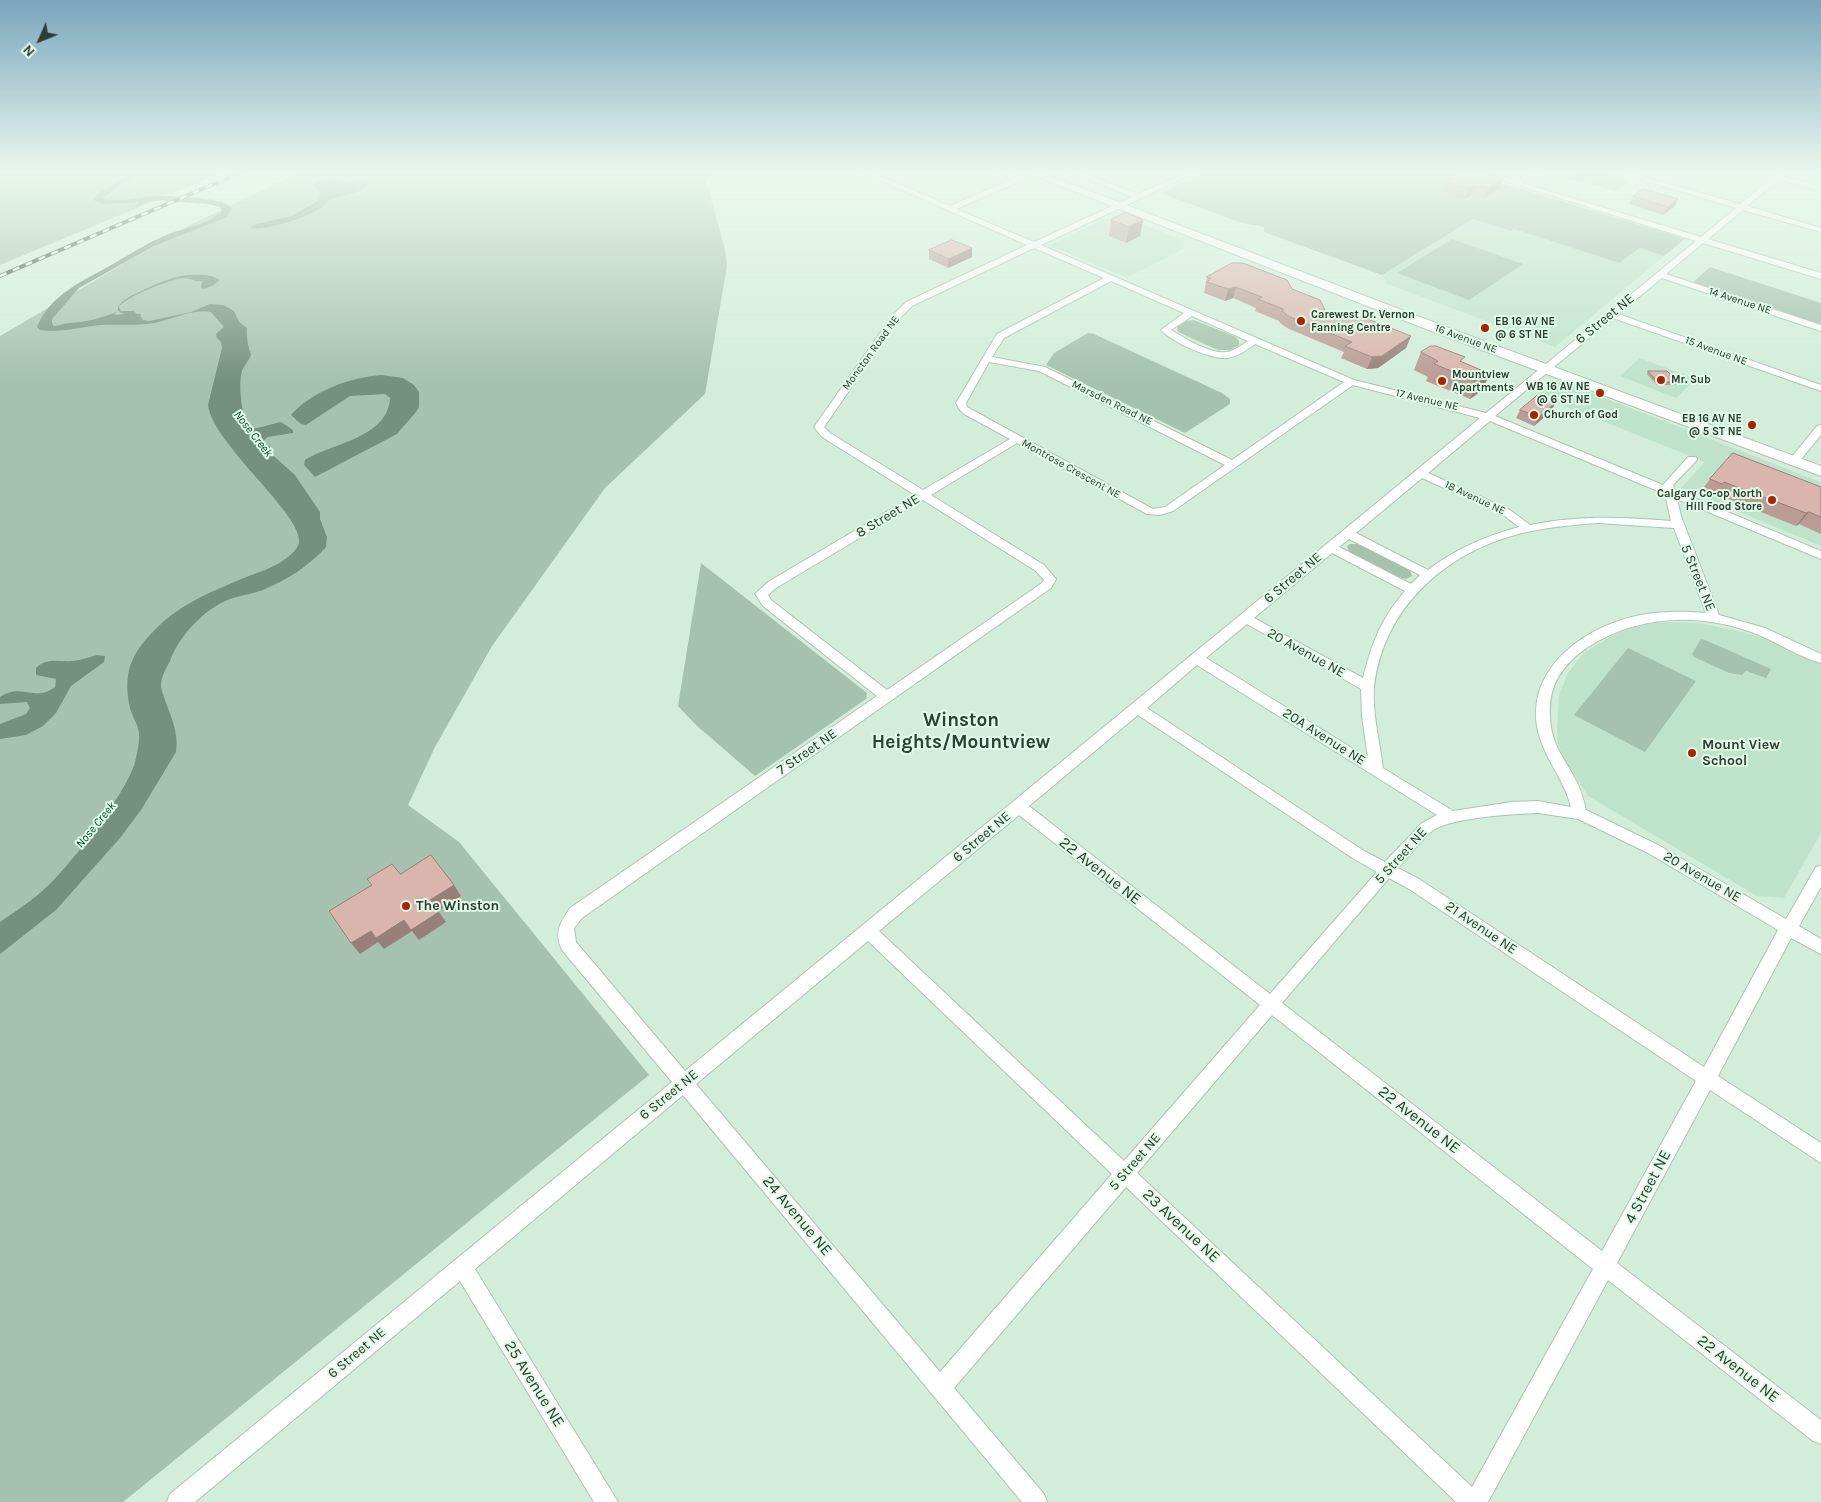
<!DOCTYPE html>
<html>
<head>
<meta charset="utf-8">
<style>
  body { margin:0 }
  #map { position:relative; width:1821px; height:1502px; overflow:hidden; background:#d2eeda; font-family:Karla,sans-serif }
  canvas { display:block }
  .north { position:absolute; left:15px; top:15px; width:50px; height:50px; -webkit-text-stroke:4px #dffce7; paint-order:stroke; rotate:226deg; font-size:14px; font-weight:700; line-height:20px; text-align:center; color:#2f3b33 }
  .north::after { content:''; display:block; margin:auto; width:18px; height:22px; background:#2f3b33; clip-path:polygon(50% 0,100% 100%,50% 72%,0 100%) }
</style>
</head>
<body>
<div id="map">
<canvas width="1821" height="1502"></canvas>
<div class="north">N</div>
</div>
<script>
const ctx = document.querySelector('canvas').getContext('2d');
ctx.lineJoin = 'round';
function fillPath(path, color) { ctx.fillStyle = color; ctx.fill(path, 'evenodd'); }
function strokePath(path, color, width, dash) { ctx.strokeStyle = color; ctx.lineWidth = width; ctx.lineCap = dash ? 'butt' : 'round'; ctx.setLineDash(dash || []); ctx.stroke(path); }
function drawText(font, color, halo, rows, align = 'center') {
  ctx.font = font + ' Karla,sans-serif'; ctx.lineWidth = 4; ctx.setLineDash([]); ctx.textBaseline = 'middle'; ctx.strokeStyle = halo; ctx.fillStyle = color; for (const [text, x, y, turn = 0] of rows) {
    ctx.save(); ctx.translate(x, y); ctx.rotate((+turn || 0) * Math.PI / 180); ctx.textAlign = isNaN(turn) ? turn : align; if (halo) ctx.strokeText(text, 0, 0); ctx.fillText(text, 0, 0); ctx.restore();
  }
}
fillPath(new Path2D(`
  M 1116,214 L 1185,241 L 1183,249 L 1127,278 L 1049,245 Z
  M 1473,219 L 1511,231 L 1514,229 L 1619,263 L 1640,248 L 1664,256 L 1555,347 L 1387,284 L 1383,277 L 1382,275 Z
  M 1640,358 L 1696,379 L 1676,398 L 1620,376 Z
  M 1553,382 L 1566,383 L 1821,482 L 1821,546 L 1681,488 L 1705,462 L 1537,395 Z
  M 1663,622 L 1700,623 L 1746,633 L 1765,639 L 1821,665 L 1821,833 L 1784,898 L 1757,896 L 1588,796 L 1566,762 L 1558,744 L 1557,729 L 1559,695 L 1568,673 L 1583,654 L 1607,638 L 1632,627 Z`), '#bfe3ca');
fillPath(new Path2D(`
  M 0,171 L 226,171 L 0,265 Z
  M 303,171 L 715,171 L 709,176 L 706,182 L 725,249 L 727,266 L 705,394 L 605,488 L 492,646 L 435,747 L 408,805 L 459,842 L 649,1075 L 123,1502 L 0,1502 L 0,336 L 188,226 Z
  M 1211,171 L 1463,171 L 1685,239 L 1664,256 L 1640,248 L 1619,263 L 1514,229 L 1511,231 L 1473,219 L 1382,275 L 1264,232 L 1264,227 L 1242,223 L 1160,193 Z
  M 1578,171 L 1596,171 L 1629,181 L 1615,191 L 1568,178 Z
  M 1452,239 L 1523,264 L 1469,300 L 1397,273 Z
  M 1710,267 L 1821,303 L 1821,325 L 1692,283 Z
  M 1194,320 L 1236,337 L 1239,341 L 1239,345 L 1230,350 L 1218,350 L 1178,332 L 1177,327 L 1186,321 Z
  M 1088,333 L 1094,334 L 1222,393 L 1230,399 L 1230,404 L 1185,433 L 1046,365 L 1054,353 Z
  M 1350,544 L 1360,544 L 1410,570 L 1412,576 L 1406,579 L 1401,578 L 1349,552 L 1347,546 Z
  M 701,563 L 867,693 L 866,699 L 755,776 L 696,725 L 678,706 Z
  M 1701,639 L 1705,640 L 1771,669 L 1766,678 L 1746,671 L 1742,675 L 1729,673 L 1694,657 L 1692,654 Z
  M 1628,648 L 1696,681 L 1645,752 L 1574,715 Z`), '#a4c2ad');
fillPath(new Path2D(`
  M 136,171 L 145,171 C 136,176 108,191 104,199 C 120,203 138,197 155,196 C 170,196 223,197 232,208 L 227,217 L 154,246 L 79,288 L 52,319 L 52,323 L 54,326 C 59,326 64,323 70,323 C 86,322 101,318 117,312 L 114,315 L 124,314 L 118,311 L 118,307 C 123,298 134,295 143,290 C 163,281 179,273 202,275 C 209,275 214,276 220,280 L 212,286 L 203,289 L 201,287 L 202,281 C 195,282 190,278 183,278 C 171,279 125,297 119,307 L 121,311 L 134,311 L 137,314 L 141,314 L 140,316 L 143,320 L 149,321 L 191,312 L 210,304 L 223,305 L 234,311 L 239,322 L 247,328 C 246,335 248,347 251,354 C 250,360 244,365 242,371 C 238,383 241,424 253,429 L 281,422 L 293,430 L 293,433 L 268,437 L 261,443 L 263,446 L 270,446 L 269,452 L 295,475 L 320,512 L 320,519 L 327,537 L 326,547 C 309,566 287,580 263,590 C 253,594 241,595 230,599 C 205,608 179,636 170,661 C 166,669 161,676 161,686 C 161,690 164,696 165,700 C 171,717 179,733 176,752 L 141,810 L 120,838 L 56,910 L 0,954 L 0,922 C 13,913 27,904 40,893 C 65,873 127,793 135,762 C 137,754 140,741 139,733 C 138,724 132,716 130,708 C 121,668 135,648 163,622 C 184,603 213,591 239,580 C 253,574 268,570 281,562 C 287,558 297,551 299,543 C 304,515 213,445 208,405 L 222,348 L 221,342 L 217,338 L 216,334 L 224,327 L 211,312 C 193,308 171,320 154,323 C 136,326 119,324 101,325 C 80,327 60,333 40,330 L 37,327 C 50,294 85,280 113,264 C 132,253 150,241 171,233 C 184,229 217,221 222,210 L 220,207 L 208,204 L 180,202 L 174,203 L 162,200 L 147,202 L 134,207 L 140,202 L 104,204 L 93,200 L 97,194 Z
  M 329,178 L 346,181 L 368,179 L 367,185 C 359,195 343,194 331,199 C 326,202 323,206 319,209 C 307,217 265,231 251,228 L 252,226 L 257,224 L 292,216 L 319,200 L 320,193 L 313,183 Z
  M 382,375 L 403,378 L 414,385 L 419,392 L 419,407 L 416,412 L 397,434 L 315,477 L 304,465 L 305,460 C 332,443 388,438 390,398 L 385,394 L 350,396 L 306,425 L 301,424 L 291,415 C 312,391 351,377 382,375 Z
  M 97,655 L 105,656 L 104,662 L 71,686 L 56,713 L 43,726 L 26,735 L 0,739 L 0,724 L 26,714 L 30,708 L 27,702 L 0,704 L 0,697 C 22,682 34,703 55,687 L 56,679 L 36,675 L 36,668 C 47,657 59,662 73,661 C 81,660 89,657 97,655 Z`), '#74917d');
const minor = new Path2D(`
  M 859,171 L 869,171 L 950,206 L 1012,179 L 995,171 L 1005,171 L 1021,177 L 1021,181 L 956,209 L 1034,242 L 1132,197 L 1067,171 L 1077,171 L 1138,194 L 1189,171 L 1199,171 L 1041,245 L 1354,380 L 1486,413 L 1696,241 L 1473,171 L 1484,171 L 1515,181 L 1531,171 L 1539,171 L 1522,183 L 1701,237 L 1736,208 L 1612,171 L 1624,171 L 1740,204 L 1780,171 L 1788,171 L 1783,176 L 1821,187 L 1821,191 L 1779,180 L 1747,206 L 1821,228 L 1821,232 L 1743,210 L 1708,239 L 1821,273 L 1821,279 L 1703,243 L 1666,274 L 1821,325 L 1821,331 L 1662,278 L 1618,314 L 1821,385 L 1821,391 L 1613,318 L 1495,416 L 1663,485 L 1688,457 L 1696,457 L 1697,459 L 1696,461 L 1673,485 L 1675,490 L 1821,551 L 1821,559 L 1677,499 L 1681,516 L 1719,615 L 1765,628 L 1821,654 L 1821,663 C 1799,657 1780,644 1759,635 C 1703,612 1639,614 1588,647 C 1563,664 1548,685 1550,716 C 1551,743 1561,753 1573,775 C 1580,786 1583,798 1586,810 L 1658,845 L 1786,919 L 1816,867 L 1821,866 L 1821,887 L 1799,926 L 1821,939 L 1821,954 L 1791,938 L 1718,1076 L 1821,1143 L 1821,1163 L 1710,1090 L 1617,1263 L 1821,1420 L 1821,1444 L 1813,1441 L 1608,1280 L 1488,1502 L 1456,1502 L 1126,1187 L 954,1388 L 1044,1494 L 1047,1502 L 1022,1502 L 683,1095 L 475,1269 L 618,1502 L 594,1502 L 460,1281 L 195,1502 L 167,1502 L 170,1494 L 672,1082 L 562,950 C 554,932 560,923 570,908 L 877,696 L 763,606 L 755,594 L 768,582 L 915,495 L 822,437 L 814,427 L 892,316 L 906,302 L 1027,245 ZM 1034,248 L 1104,278 L 997,334 L 956,403 L 960,410 L 964,414 L 1010,439 L 923,490 L 830,433 L 824,427 L 898,320 L 912,306 ZM 1111,281 L 1184,313 L 1161,330 C 1172,342 1211,360 1228,358 C 1238,356 1247,350 1255,344 L 1344,382 L 1232,460 L 1045,367 L 992,357 L 1004,338 ZM 1192,316 L 1248,341 C 1242,345 1234,351 1227,352 C 1212,355 1184,338 1171,330 ZM 989,362 L 1039,371 L 1225,465 L 1165,507 L 1153,509 L 967,407 L 966,403 ZM 1353,385 L 1480,418 L 685,1071 L 576,942 L 574,928 L 582,918 L 1051,588 L 1056,579 L 1044,565 L 931,495 L 1017,443 L 1147,514 L 1160,515 L 1173,511 ZM 1490,421 L 1665,494 L 1671,521 C 1622,517 1579,515 1530,525 L 1510,510 L 1428,473 ZM 1422,478 L 1502,514 L 1519,527 C 1486,536 1455,549 1428,570 L 1356,533 ZM 923,500 L 1036,571 L 1044,580 L 1042,583 L 887,690 L 771,600 L 768,595 L 776,588 ZM 1598,523 L 1674,528 L 1706,613 C 1684,611 1663,611 1641,615 C 1588,625 1528,665 1537,726 C 1542,756 1564,778 1571,807 L 1538,801 L 1512,802 L 1453,811 L 1383,768 C 1380,742 1372,714 1374,688 C 1383,607 1446,552 1522,533 C 1547,527 1573,525 1598,523 ZM 1349,539 L 1420,575 L 1411,584 L 1339,547 ZM 1332,553 L 1405,591 C 1381,619 1372,642 1363,678 L 1254,618 ZM 1247,624 L 1361,689 L 1362,716 L 1368,758 L 1206,658 ZM 1197,665 L 1437,815 L 1422,823 L 1385,862 L 1364,851 L 1147,708 ZM 1138,715 L 1354,859 L 1377,872 L 1270,994 L 1029,806 ZM 1538,813 L 1578,819 L 1648,853 L 1778,930 L 1704,1067 L 1419,879 L 1398,868 C 1409,856 1420,841 1432,831 C 1451,817 1514,814 1538,813 ZM 1019,815 L 1260,1005 L 1124,1161 L 879,931 ZM 1389,878 L 1409,889 L 1696,1081 L 1602,1251 L 1282,1003 ZM 868,941 L 1112,1174 L 940,1372 L 696,1084 ZM 1272,1015 L 1593,1269 L 1472,1487 L 1137,1173 Z
  M 1821,425 L 1821,435 L 1798,463 L 1790,463 L 1789,461 L 1790,459 L 1817,426 Z`);
const highway = new Path2D(`
  M 1022,171 L 1037,171 L 1449,328 L 1821,466 L 1821,476 L 1439,334 Z`);
strokePath(minor, '#aac5b2', 2);
strokePath(highway, '#aac5b2', 2);
fillPath(minor, '#fff');
fillPath(highway, '#fff');
const rail = new Path2D(`
  M 0,276 L 244,171`);
strokePath(rail, '#3f4d44', 4);
strokePath(rail, '#dffce7', 2.5, [7]);
fillPath(new Path2D(`
  M 1445,171 L 1494,171 L 1494,175 L 1499,189 L 1484,198 L 1471,195 L 1465,199 L 1444,192 L 1446,183 L 1441,181 Z
  M 1633,196 L 1674,207 L 1663,215 L 1629,204 Z
  M 1126,212 L 1140,236 L 1126,243 L 1109,236 L 1111,220 Z
  M 972,248 L 972,257 L 948,268 L 929,259 L 929,250 Z
  M 1207,277 L 1292,289 L 1328,316 L 1345,318 L 1411,336 L 1406,348 L 1378,368 L 1367,369 L 1341,358 L 1344,352 L 1287,328 L 1280,323 L 1279,321 L 1255,311 L 1256,308 L 1233,298 L 1225,301 L 1204,293 Z
  M 1421,352 L 1462,362 L 1490,374 L 1481,391 L 1470,399 L 1426,381 L 1428,377 L 1414,370 Z
  M 1648,371 L 1678,382 L 1676,385 L 1657,385 L 1647,374 Z
  M 1520,410 L 1551,411 L 1534,426 L 1516,418 Z
  M 1710,479 L 1821,487 L 1821,534 L 1799,524 L 1796,526 L 1716,494 L 1713,496 L 1701,491 Z`), '#bb9c95');
fillPath(new Path2D(`
  M 1503,178 L 1499,189 L 1484,198 L 1488,188 Z
  M 1475,185 L 1471,195 L 1465,199 L 1469,188 Z
  M 1678,199 L 1674,207 L 1663,215 L 1668,207 Z
  M 1143,220 L 1140,236 L 1126,243 L 1129,227 Z
  M 972,248 L 972,257 L 948,268 L 949,259 Z
  M 1236,287 L 1233,298 L 1225,301 L 1228,289 Z
  M 1411,336 L 1406,348 L 1378,368 L 1367,369 L 1372,357 Z
  M 1490,374 L 1481,391 L 1470,399 L 1479,382 Z
  M 1556,402 L 1551,411 L 1534,426 L 1539,417 Z
  M 1809,512 L 1799,524 L 1796,526 L 1806,513 Z
  M 454,885 L 461,896 L 438,911 L 430,900 Z
  M 439,912 L 446,922 L 419,940 L 412,931 L 384,949 L 378,942 L 360,954 L 351,943 L 371,931 L 404,920 Z`), '#997f79');
const building = new Path2D(`
  M 1447,171 L 1494,171 L 1496,172 L 1491,175 L 1503,178 L 1488,188 L 1475,185 L 1469,188 L 1448,182 L 1454,179 L 1449,177 L 1454,174 Z
  M 1644,189 L 1678,199 L 1668,207 L 1633,196 Z
  M 1126,212 L 1143,220 L 1129,227 L 1111,220 Z
  M 952,240 L 972,248 L 949,259 L 929,250 Z
  M 1232,263 L 1243,263 L 1287,280 L 1292,289 L 1320,300 L 1328,316 L 1332,313 L 1345,318 L 1352,313 L 1411,336 L 1382,356 L 1372,357 L 1345,346 L 1352,342 L 1290,317 L 1283,312 L 1283,309 L 1258,299 L 1262,297 L 1236,287 L 1228,289 L 1207,282 L 1211,278 L 1207,277 Z
  M 1431,346 L 1436,346 L 1465,357 L 1460,361 L 1490,374 L 1479,382 L 1434,364 L 1438,361 L 1421,352 Z
  M 1648,371 L 1667,371 L 1678,382 L 1658,382 Z
  M 1538,395 L 1556,402 L 1539,417 L 1520,410 Z
  M 1733,453 L 1821,487 L 1821,517 L 1809,512 L 1806,513 L 1724,482 L 1722,484 L 1710,479 Z
  M 431,855 L 454,885 L 430,900 L 439,912 L 411,930 L 404,920 L 376,938 L 371,931 L 351,943 L 329,911 L 372,885 L 367,879 L 392,864 L 400,874 Z`);
fillPath(building, '#dab5ad');
strokePath(building, '#997f79', 1);
const sky = ctx.createLinearGradient(0, 0, 0, 382);
sky.addColorStop(0, '#79a6bd');
sky.addColorStop(0.45, '#ebf7ee');
sky.addColorStop(1, '#ebf7ee00');
ctx.fillStyle = sky;
ctx.fillRect(0, 0, 1821, 382);
for (const [x, y, r, color] of [
  [1301,321,5,"#ae2105"],
  [1485,328,5,"#ae2105"],
  [1661,380,5,"#ae2105"],
  [1442,381,5,"#ae2105"],
  [1600,393,5,"#ae2105"],
  [1534,415,5,"#ae2105"],
  [1752,425,5,"#ae2105"],
  [1772,500,5,"#ae2105"],
  [1692,753,5,"#ae2105"],
  [406,906,5,"#ae2105"]
]) { const dot = new Path2D(); dot.arc(x, y, r, 0, 2 * Math.PI); ctx.fillStyle = color; ctx.fill(dot); strokePath(dot, '#dffce7', 2); }
drawText('11px', '#2f3b33', '#dffce7', [
  ["14 Avenue NE",1740,301,18],
  ["16 Avenue NE",1466,339,20],
  ["15 Avenue NE",1716,351,20],
  ["Moncton Road NE",871,353,-54],
  ["17 Avenue NE",1427,400,13],
  ["Marsden Road NE",1112,403,26],
  ["Montrose Crescent NE",1071,469,29],
  ["18 Avenue NE",1475,498,25]
]);
drawText('bold 11px', '#2f3b33', '#dffce7', [
  ["Carewest Dr. Vernon",1311,315],
  ["Fanning Centre",1311,328],
  ["EB 16 AV NE",1495,322],
  ["@ 6 ST NE",1495,335],
  ["Mountview",1452,375],
  ["Apartments",1452,388],
  ["Mr. Sub",1671,380],
  ["WB 16 AV NE",1590,387,"right"],
  ["@ 6 ST NE",1590,400,"right"],
  ["Church of God",1544,415],
  ["EB 16 AV NE",1742,419,"right"],
  ["@ 5 ST NE",1742,432,"right"],
  ["Calgary Co-op North",1762,494,"right"],
  ["Hill Food Store",1762,507,"right"]
], 'left');
drawText('italic 12px', '#12472a', '#dffce7', [
  ["Nose Creek",253,434,52],
  ["Nose Creek",96,825,-51]
]);
drawText('14px', '#2f3b33', '#dffce7', [
  ["6 Street NE",1605,319,-39],
  ["8 Street NE",888,516,-31],
  ["6 Street NE",1293,578,-40],
  ["5 Street NE",1698,578,68],
  ["20 Avenue NE",1306,653,29],
  ["20A Avenue NE",1324,737,32],
  ["7 Street NE",807,752,-35],
  ["6 Street NE",982,837,-40],
  ["5 Street NE",1401,856,-48],
  ["20 Avenue NE",1702,877,30],
  ["21 Avenue NE",1481,928,34],
  ["6 Street NE",669,1095,-39],
  ["5 Street NE",1135,1162,-49],
  ["6 Street NE",357,1353,-40]
]);
drawText('bold 14px', '#2f3b33', '#dffce7', [
  ["Mount View",1702,745],
  ["School",1702,761],
  ["The Winston",416,906]
], 'left');
drawText('16px', '#2f3b33', '#dffce7', [
  ["22 Avenue NE",1100,871,38],
  ["22 Avenue NE",1419,1120,38],
  ["4 Street NE",1648,1187,-62],
  ["24 Avenue NE",797,1216,50],
  ["23 Avenue NE",1181,1226,43],
  ["22 Avenue NE",1738,1369,38],
  ["25 Avenue NE",534,1384,58]
]);
drawText('bold 19px', '#2a4233', '#dffce7', [
  ["Winston",961,721],
  ["Heights/Mountview",961,743]
]);
</script>
</body>
</html>
